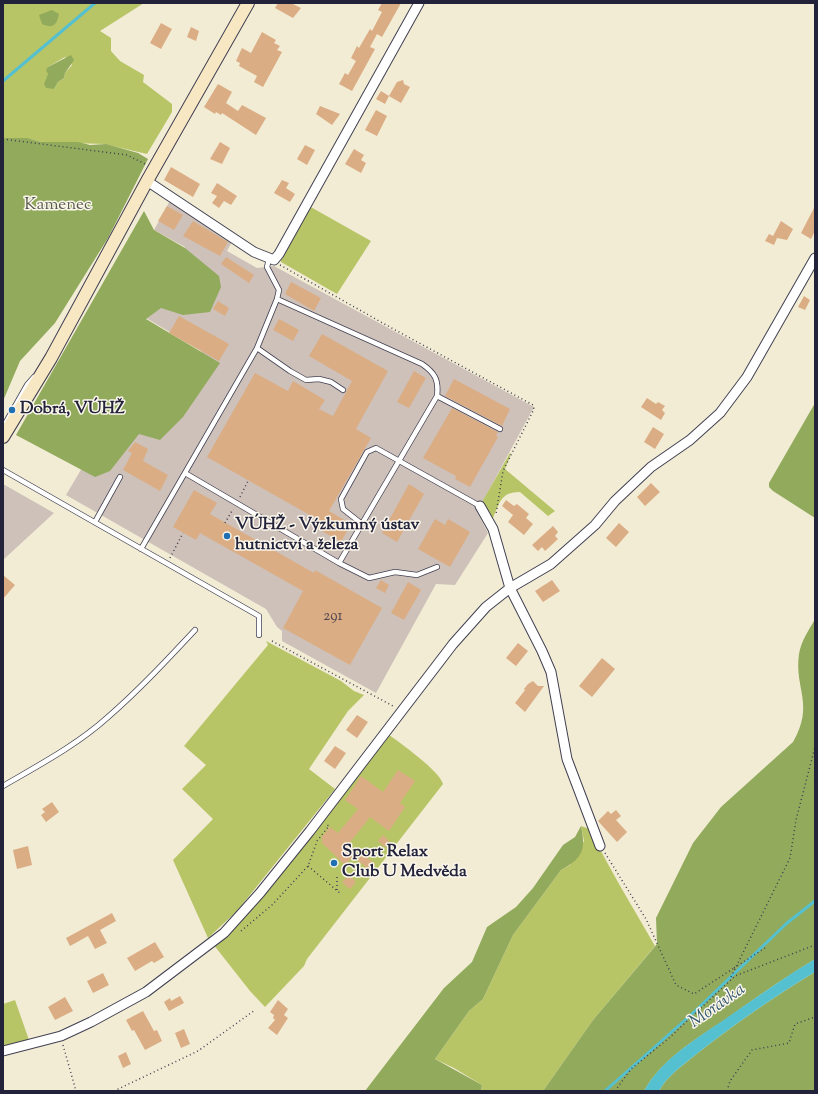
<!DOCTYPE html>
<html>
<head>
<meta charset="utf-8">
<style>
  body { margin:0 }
  #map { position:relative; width:818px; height:1094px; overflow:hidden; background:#f2ecd5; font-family:"Sorts Mill Goudy",serif }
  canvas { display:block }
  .frame { position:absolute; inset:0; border:4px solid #22223b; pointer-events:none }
</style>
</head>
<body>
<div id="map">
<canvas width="818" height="1094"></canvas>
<div class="frame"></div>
</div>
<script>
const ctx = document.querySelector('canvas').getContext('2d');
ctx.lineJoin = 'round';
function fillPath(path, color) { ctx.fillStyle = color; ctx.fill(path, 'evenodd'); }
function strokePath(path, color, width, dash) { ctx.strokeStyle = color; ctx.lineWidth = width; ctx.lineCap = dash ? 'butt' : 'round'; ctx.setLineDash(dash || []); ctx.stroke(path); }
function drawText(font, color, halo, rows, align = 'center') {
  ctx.font = font + ' "Sorts Mill Goudy",serif'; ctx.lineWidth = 3; ctx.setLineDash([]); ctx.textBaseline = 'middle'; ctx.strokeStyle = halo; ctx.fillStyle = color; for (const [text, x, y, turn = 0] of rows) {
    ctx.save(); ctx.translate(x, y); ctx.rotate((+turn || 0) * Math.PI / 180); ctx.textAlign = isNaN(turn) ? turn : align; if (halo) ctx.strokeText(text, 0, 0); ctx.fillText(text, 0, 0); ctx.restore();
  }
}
fillPath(new Path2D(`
  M 172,197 L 234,238 L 227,251 L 257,268 L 274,266 L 534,407 L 477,512 L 488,533 L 455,585 L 436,584 L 376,693 L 282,641 L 282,631 L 277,627 L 266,609 L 66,495 L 127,392 L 202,351 L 146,318 L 185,247 L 154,230 Z
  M 3,484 L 54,513 L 3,560 Z`), '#cec1b9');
fillPath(new Path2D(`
  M 3,3 L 144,3 L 100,31 L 111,38 L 111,51 L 120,61 L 144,75 L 143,82 L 172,104 L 172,112 L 147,154 L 104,144 L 41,142 L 30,139 L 3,138 ZM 65,57 L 72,65 L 65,73 L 64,78 L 58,82 L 54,89 L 48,74 L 48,67 Z
  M 309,206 L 371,241 L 337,294 L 281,262 L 281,255 Z
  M 510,453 L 511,454 L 505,469 L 555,511 L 548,516 L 520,492 C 500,492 500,503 492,520 L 482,502 Z
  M 266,641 L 341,681 L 354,691 L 364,695 L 348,711 L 309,769 L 335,789 L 237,911 L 208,938 L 173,860 L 213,819 L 182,789 L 206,765 L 184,746 L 268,645 Z
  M 388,734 C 400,743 440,771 443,784 L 307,959 L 304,966 L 265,1007 L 250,991 L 213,944 Z
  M 581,826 L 590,829 C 609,869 633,907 655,946 L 593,1020 L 543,1091 L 481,1091 L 482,1085 L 454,1068 L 435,1059 L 469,1011 L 483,999 L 513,935 L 561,870 L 570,865 L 584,841 Z
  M 15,1000 L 29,1040 L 3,1047 L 3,1004 Z`), '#b8c567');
fillPath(new Path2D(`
  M 52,10 L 59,14 C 57,25 53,29 42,24 L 39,15 Z
  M 71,55 L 74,60 L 65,73 L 64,78 L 58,82 L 54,89 L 46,88 L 44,84 L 48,74 L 46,70 L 48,67 Z
  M 3,138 L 27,138 L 41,142 L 78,142 L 90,145 L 106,144 L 138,153 L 148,159 L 108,238 L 55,323 L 20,361 L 3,401 Z
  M 144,211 L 154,230 L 185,248 L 219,276 L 221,287 L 210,312 L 183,315 L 161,308 L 146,319 L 220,363 L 183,417 L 160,440 L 139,434 L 110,471 L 95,477 L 16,435 Z
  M 815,403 L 815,518 L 773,491 L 769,487 L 769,483 Z
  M 815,619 L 815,959 C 784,978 755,998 726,1019 C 696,1039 662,1059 644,1091 L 543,1091 L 593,1020 L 657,944 L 656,918 L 693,843 L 721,807 L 793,742 C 815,704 794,689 799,654 C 801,641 809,630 815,619 Z
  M 581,826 C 586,850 583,858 561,870 L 513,935 L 483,999 L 469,1011 L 435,1059 L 482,1085 L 481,1091 L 365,1091 L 444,988 L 472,962 L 487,927 L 516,907 L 533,888 L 563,845 L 575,837 Z
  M 815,972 L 815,1091 L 659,1091 C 666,1077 682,1066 694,1056 C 732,1026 773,997 815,972 Z`), '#92aa5c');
fillPath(new Path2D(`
  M 815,959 L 815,972 C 773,997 732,1026 694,1056 C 682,1066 666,1077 659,1091 L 644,1091 C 662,1058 698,1038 728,1017 C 757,997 785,977 815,959 Z`), '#55c0cf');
strokePath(new Path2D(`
  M 3,81 L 95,3
  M 605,1091 L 692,1014 L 787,923 L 815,901`), '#55c0cf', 3);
fillPath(new Path2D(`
  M 278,3 L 291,3 L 301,8 L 293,18 L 275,8 Z
  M 382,3 L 401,3 L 382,37 L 377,34 L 370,47 L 375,49 L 352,91 L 339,84 L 345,73 L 348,75 L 356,61 L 351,58 L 357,46 L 359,48 L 370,29 L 372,31 L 382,12 L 378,10 Z
  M 161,23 L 172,29 L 161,49 L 150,43 Z
  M 191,27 L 199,31 L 196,41 L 187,37 Z
  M 262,32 L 276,40 L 274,43 L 280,46 L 277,50 L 282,52 L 263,87 L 254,82 L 257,76 L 239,66 L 240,63 L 236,61 L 242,48 L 251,53 Z
  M 403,80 L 404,84 L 410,87 L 401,103 L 389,96 L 397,82 Z
  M 218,84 L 232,92 L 226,103 L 238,111 L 242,105 L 266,118 L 256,135 L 222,113 L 221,115 L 216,112 L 215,114 L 204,107 Z
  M 381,91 L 389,96 L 385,104 L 376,99 Z
  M 320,106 L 340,114 L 332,125 L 316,114 Z
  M 376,110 L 387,116 L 377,136 L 365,130 Z
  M 220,142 L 230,148 L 222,164 L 210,159 Z
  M 305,145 L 315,150 L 307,165 L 297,159 Z
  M 354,149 L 364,155 L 361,160 L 366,163 L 361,173 L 345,164 Z
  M 171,167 L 200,184 L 193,197 L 164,180 Z
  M 282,180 L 289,183 L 286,188 L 295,194 L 290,202 L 274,193 Z
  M 217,183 L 237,196 L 231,205 L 224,201 L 219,208 L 212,203 L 217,196 L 211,193 Z
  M 167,206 L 183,215 L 174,230 L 158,221 Z
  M 815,206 L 815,231 L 811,239 L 801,233 Z
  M 193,221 L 228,242 L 220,256 L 183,236 Z
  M 781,221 L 793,229 L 787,240 L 777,238 L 774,245 L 765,241 L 769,234 L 773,236 Z
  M 226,257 L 254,275 L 249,283 L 221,264 Z
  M 291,282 L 321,298 L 314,311 L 285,294 Z
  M 804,296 L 810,300 L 805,310 L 798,307 Z
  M 218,301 L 229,308 L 225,316 L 213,309 Z
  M 179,316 L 229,344 L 219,361 L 169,333 Z
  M 279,319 L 299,330 L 293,341 L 273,330 Z
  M 322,334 L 388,371 L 356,429 L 371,438 L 329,511 L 351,524 L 341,542 L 315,527 L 318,521 L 315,518 L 207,457 L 255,373 L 288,391 L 293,381 L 325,400 L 319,409 L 333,416 L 352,381 L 309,356 Z
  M 414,371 L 426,378 L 409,408 L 397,402 Z
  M 454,379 L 510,409 L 502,426 L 445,396 Z
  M 647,398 L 656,404 L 658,402 L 665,406 L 662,410 L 665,413 L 661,420 L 641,407 Z
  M 452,408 L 498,432 L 496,436 L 498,437 L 470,487 L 455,479 L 456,476 L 423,458 Z
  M 653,427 L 664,434 L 655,449 L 644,442 Z
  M 135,442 L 148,449 L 143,461 L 168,475 L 160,491 L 123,470 L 132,453 L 128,451 Z
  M 651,483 L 660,492 L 645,506 L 637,497 Z
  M 409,484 L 424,494 L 397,542 L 382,533 Z
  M 194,490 L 217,503 L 210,514 L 314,573 L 315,570 L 382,608 L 350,665 L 283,628 L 303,591 L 200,533 L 196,540 L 173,527 Z
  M 506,500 L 514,506 L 517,504 L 529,514 L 526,518 L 533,524 L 524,535 L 508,522 L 513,515 L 502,506 Z
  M 435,519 L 445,525 L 448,519 L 470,532 L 450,567 L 418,549 Z
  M 619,523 L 629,532 L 616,547 L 606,538 Z
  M 553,526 L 558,532 L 555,536 L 558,539 L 545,551 L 542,547 L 538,551 L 532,545 Z
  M 3,575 L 15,585 L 3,599 Z
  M 381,580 L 389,585 L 385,593 L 376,588 Z
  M 552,580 L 560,591 L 543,602 L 535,591 Z
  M 408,582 L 421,590 L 404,620 L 391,613 Z
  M 518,643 L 528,651 L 516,666 L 506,658 Z
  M 602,658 L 615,669 L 592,697 L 579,686 Z
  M 533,681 L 538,686 L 544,686 L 525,712 L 515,703 L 525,690 L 524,689 L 528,684 Z
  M 357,715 L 368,722 L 357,738 L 346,730 Z
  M 335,746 L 346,753 L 335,769 L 324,761 Z
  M 398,770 L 415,781 L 400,803 L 405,807 L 389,831 L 370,817 L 348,845 L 357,852 L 345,865 L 321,842 L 323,840 L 321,838 L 330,827 L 338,833 L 358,809 L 345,800 L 361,776 L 383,792 Z
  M 52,802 L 59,812 L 46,822 L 41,815 L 45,812 L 42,809 Z
  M 616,810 L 621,816 L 616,820 L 627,832 L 617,842 L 598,821 L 608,811 L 611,814 Z
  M 383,835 L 389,841 L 385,847 L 378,841 Z
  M 28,846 L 32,865 L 17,869 L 13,850 Z
  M 363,854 L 375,864 L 370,870 L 357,860 Z
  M 349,875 L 356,882 L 350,889 L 342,882 Z
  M 112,913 L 116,921 L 100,930 L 107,943 L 95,949 L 88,936 L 70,946 L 66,938 Z
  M 155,942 L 164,957 L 154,963 L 152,961 L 135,971 L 127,958 Z
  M 103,973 L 109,985 L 93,993 L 87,981 Z
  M 180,996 L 184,1003 L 169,1011 L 164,1002 L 170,998 L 171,1001 Z
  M 65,997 L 73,1011 L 55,1020 L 48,1007 Z
  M 278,1000 L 288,1009 L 284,1015 L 288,1018 L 277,1035 L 268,1028 L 275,1020 L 273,1018 L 274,1015 L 270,1012 Z
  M 143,1011 L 154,1031 L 157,1030 L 162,1041 L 145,1050 L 134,1030 L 132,1031 L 126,1020 Z
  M 184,1029 L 190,1044 L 181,1048 L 175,1033 Z
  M 126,1052 L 131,1064 L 123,1068 L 118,1056 Z`), '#dbad84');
const lane = new Path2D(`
  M 269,259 L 267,267 L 279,290 L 277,299
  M 257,348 L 290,371 L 306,380 L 319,379 L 331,382 L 343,390
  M 437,396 L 500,429
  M 6,422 L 27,385 L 34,377
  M 3,470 L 259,616 L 259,635
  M 185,473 L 339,563 L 369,578 L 395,572 L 417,575 L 437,567
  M 95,522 L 120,477
  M 362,524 L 343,509 L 341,499 L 367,452 L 376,448 L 480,506
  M 141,549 L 257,348 L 277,299 L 422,364 C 435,373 439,380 437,396 L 339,563
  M 3,786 C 39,765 77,745 108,717 C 139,690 167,660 195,630`);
const street = new Path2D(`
  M 147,181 L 254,252 L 274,260 L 279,254 L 419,3
  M 480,506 L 493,529 L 510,588 L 542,651 L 551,672 L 567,759 L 600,846
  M 3,1051 L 61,1036 L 91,1022 L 146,992 L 224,933 L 260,893 L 310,831 L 453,644 L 486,607 L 510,588 L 551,564 L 595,525 L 615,501 L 651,467 L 690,440 L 720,413 L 747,377 L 815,258`);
const secondary = new Path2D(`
  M 3,437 L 51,358 L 147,181 L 248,3`);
strokePath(lane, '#414052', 6);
strokePath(street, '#414052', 11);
strokePath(secondary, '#414052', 14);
strokePath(new Path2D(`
  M 3,139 L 127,155 L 145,164
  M 280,265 L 388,326 L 533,405 L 534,409 L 503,471 L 496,514
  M 240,497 L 248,481
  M 225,523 L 233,509
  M 170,558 L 183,533
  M 272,641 L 393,706
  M 605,853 L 646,919 L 676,985 L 694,994 L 734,968
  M 308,866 L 341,894
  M 337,877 L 337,891
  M 241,931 L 272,905 L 308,866 L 317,841 L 329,826 L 327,825
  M 731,977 L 790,858 L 796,820 L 815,747
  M 63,1045 L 76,1091
  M 114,1091 L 198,1051 L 255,1010
  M 615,1091 L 631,1069 L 669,1038 L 735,976 L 815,945
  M 727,1091 L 730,1081 L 752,1050 L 789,1043 L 795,1024 L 815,1017`), '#414052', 1.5, [1, 3]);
strokePath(lane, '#fff', 4.5);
strokePath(street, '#fff', 9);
strokePath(secondary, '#f8e7c3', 12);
strokePath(new Path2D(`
  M 734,968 L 765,948`), '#414052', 1.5, [1, 3]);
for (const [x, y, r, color] of [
  [12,410,4,"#1f6fb2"],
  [227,536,4,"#1f6fb2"],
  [334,863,4,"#1f6fb2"]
]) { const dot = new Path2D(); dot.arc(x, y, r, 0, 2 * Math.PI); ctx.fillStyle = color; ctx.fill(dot); strokePath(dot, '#fbf7ec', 1.5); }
drawText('15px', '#50454d', null, [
  ["291",333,617]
]);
drawText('17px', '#565b4a', '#fbf7ec', [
  ["Kamenec",58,206]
]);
drawText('bold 17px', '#22223b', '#fbf7ec', [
  ["Dobrá, VÚHŽ",20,410],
  ["VÚHŽ - Výzkumný ústav",235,526],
  ["hutnictví a železa",235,546],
  ["Sport Relax",342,853],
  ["Club U Medvěda",342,873]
], 'left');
drawText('italic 18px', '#34596f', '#fbf7ec', [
  ["Morávka",718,1007,-35]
]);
</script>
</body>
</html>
